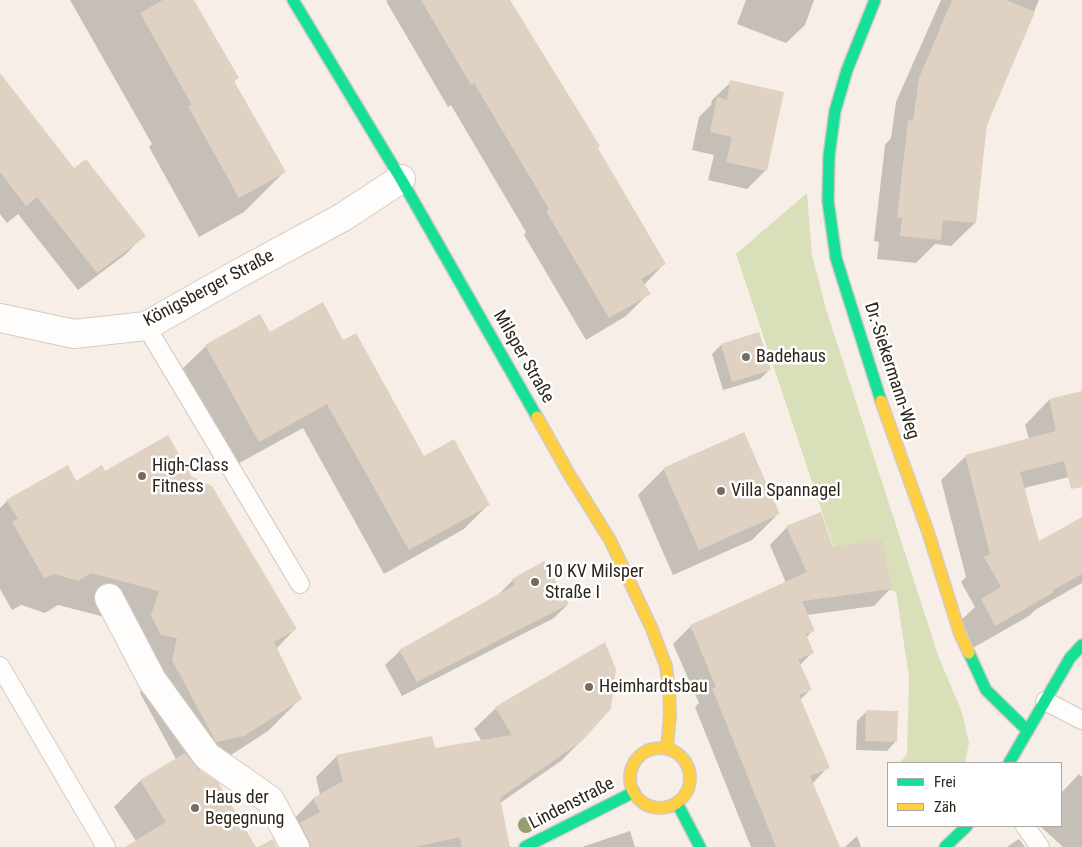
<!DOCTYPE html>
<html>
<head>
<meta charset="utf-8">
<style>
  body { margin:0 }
  #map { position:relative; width:1082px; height:847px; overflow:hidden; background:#f7efe7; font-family:"Roboto Condensed",sans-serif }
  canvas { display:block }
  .legend { position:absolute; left:887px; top:762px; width:175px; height:65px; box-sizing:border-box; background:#fff; border:1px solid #aba8a4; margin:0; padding:6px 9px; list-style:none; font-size:15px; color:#2e251b }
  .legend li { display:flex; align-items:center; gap:10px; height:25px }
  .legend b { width:25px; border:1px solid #aba8a4 }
</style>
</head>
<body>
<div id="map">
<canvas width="1082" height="847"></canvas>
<ul class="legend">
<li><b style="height:6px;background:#16e098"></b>Frei</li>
<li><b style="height:6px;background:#ffcf43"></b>Zäh</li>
</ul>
</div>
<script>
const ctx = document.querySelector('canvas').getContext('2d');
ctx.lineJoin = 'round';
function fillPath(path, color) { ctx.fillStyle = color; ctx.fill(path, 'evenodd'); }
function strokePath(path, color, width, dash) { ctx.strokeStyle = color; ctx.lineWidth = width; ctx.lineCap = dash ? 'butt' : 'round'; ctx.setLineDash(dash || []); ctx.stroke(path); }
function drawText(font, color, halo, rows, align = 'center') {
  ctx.font = font + ' "Roboto Condensed",sans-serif'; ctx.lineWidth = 5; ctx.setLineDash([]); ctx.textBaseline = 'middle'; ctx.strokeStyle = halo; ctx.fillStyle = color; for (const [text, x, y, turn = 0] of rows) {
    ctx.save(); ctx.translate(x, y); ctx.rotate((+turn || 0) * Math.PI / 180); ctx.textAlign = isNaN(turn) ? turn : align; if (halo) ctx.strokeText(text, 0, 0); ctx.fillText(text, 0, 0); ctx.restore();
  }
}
fillPath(new Path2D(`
  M 807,193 L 812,255 L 826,309 L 939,658 L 962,712 L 969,743 L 965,763 L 900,763 L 907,754 L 909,676 L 896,592 L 842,572 L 736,254 Z`), '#d9e0b9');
fillPath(new Path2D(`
  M 70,0 L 192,0 L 237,78 L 234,82 L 284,172 L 244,212 L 199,237 L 149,147 L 152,144 Z
  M 388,0 L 509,0 L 664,264 L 644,285 L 649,293 L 626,316 L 586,340 L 524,235 L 526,232 L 451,105 L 448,107 L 386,1 Z
  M 746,0 L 814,0 L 805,25 L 786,43 L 737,24 Z
  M 941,0 L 1039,0 L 986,124 L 975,223 L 951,246 L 935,244 L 916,263 L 877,259 L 879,242 L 874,241 L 885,145 L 891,138 L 896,102 Z
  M 731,82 L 766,170 L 747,189 L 708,180 L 714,155 L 692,150 L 699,117 L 711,105 L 712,100 Z
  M 0,89 L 74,170 L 144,235 L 126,254 L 78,290 L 18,214 L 7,223 L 0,214 Z
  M 269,334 L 343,341 L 424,457 L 489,504 L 464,529 L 384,574 L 303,428 L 234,466 L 181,370 L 206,346 Z
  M 721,345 L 770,369 L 760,379 L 723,390 L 712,354 Z
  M 1082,392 L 1082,474 L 1024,488 L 1038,543 L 1082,518 L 1082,583 L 1035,610 L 1029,616 L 971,649 L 957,624 L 975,607 L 961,582 L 966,577 L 941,480 L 966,456 L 1029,439 L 1025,425 L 1049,400 Z
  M 664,469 L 778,514 L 752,540 L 673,575 L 638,495 Z
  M 105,473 L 191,478 L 295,629 L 276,649 L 300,699 L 268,731 L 211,768 L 198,770 L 255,847 L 134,847 L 138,844 L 114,807 L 140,781 L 176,759 L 140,693 L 146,670 L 129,666 L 119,648 L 128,623 L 58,605 L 45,613 L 21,605 L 12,610 L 0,589 L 0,508 L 7,501 Z
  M 787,527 L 832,549 L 891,588 L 874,606 L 807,615 L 813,630 L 806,638 L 812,653 L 800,665 L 810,690 L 800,700 L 828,767 L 812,784 L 838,847 L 751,847 L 695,707 L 699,703 L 673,644 L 691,626 L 786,583 L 770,545 Z
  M 513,580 L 568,604 L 554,618 L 402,696 L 385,665 L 400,651 L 499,594 Z
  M 496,708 L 583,739 L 561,761 L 500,803 L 485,847 L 284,847 L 292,821 L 313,799 L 320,795 L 316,777 L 337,756 L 434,750 L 482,742 L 474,729 Z
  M 866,712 L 896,741 L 887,751 L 856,750 L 857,721 Z
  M 1079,774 L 1082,777 L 1082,847 L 1063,847 L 1040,826 L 1061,826 L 1061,793 Z
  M 630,831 L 635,847 L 582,847 Z
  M 857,836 L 861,847 L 845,847 Z
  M 1019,839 L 1025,847 L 1007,847 Z`), '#0003');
fillPath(new Path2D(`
  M 163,0 L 194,0 L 239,78 L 234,81 L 286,172 L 239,198 L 188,106 L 192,105 L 140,13 Z
  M 421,0 L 510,0 L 600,146 L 598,148 L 666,264 L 641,279 L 651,294 L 609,318 L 546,211 L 549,209 L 474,83 L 471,85 Z
  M 952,0 L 1006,0 L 1035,12 L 987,125 L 976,223 L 943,220 L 941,240 L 900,236 L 902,218 L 897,218 L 908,120 L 913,121 L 919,78 Z
  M 0,73 L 74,168 L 86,159 L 146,236 L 97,273 L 37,197 L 26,206 L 0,172 Z
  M 730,80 L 784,92 L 767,171 L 726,162 L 732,137 L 710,132 L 717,97 L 727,100 Z
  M 323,302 L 343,340 L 356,333 L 424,456 L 454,439 L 490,505 L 409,550 L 327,404 L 259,442 L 205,345 L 260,314 L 270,332 Z
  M 759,332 L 771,370 L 732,382 L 721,344 Z
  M 1082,391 L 1082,487 L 1071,489 L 1064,461 L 1020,472 L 1039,541 L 1082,517 L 1082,574 L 1053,590 L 1054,592 L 995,626 L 981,599 L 1001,587 L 984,557 L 990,554 L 965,455 L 1056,431 L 1049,399 Z
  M 744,432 L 780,514 L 699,550 L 663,468 Z
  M 168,435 L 192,477 L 212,486 L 297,629 L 274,642 L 302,699 L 244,736 L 216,742 L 172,660 L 177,638 L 161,635 L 151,615 L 159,591 L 91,573 L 78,581 L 54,574 L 44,578 L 12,522 L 18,518 L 6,500 L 68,465 L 76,481 L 102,465 L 105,471 Z
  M 821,512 L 833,547 L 882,539 L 892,589 L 802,601 L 815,631 L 806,634 L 814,653 L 798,659 L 812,690 L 799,695 L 830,768 L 810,776 L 840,847 L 776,847 L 712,688 L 716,687 L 690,625 L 807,572 L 786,526 Z
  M 544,561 L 569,604 L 417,682 L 399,650 L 515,585 L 512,579 Z
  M 605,642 L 616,669 L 611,709 L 583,740 L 500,798 L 510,847 L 462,847 L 460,837 L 415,847 L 311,847 L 309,840 L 300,823 L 320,812 L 313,798 L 343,781 L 336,755 L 432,736 L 435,748 L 512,735 L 495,707 Z
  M 866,710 L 898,711 L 897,742 L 865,741 Z
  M 185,753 L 198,769 L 218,782 L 256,847 L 125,847 L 166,822 L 140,780 Z
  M 273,839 L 277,847 L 258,847 Z`), '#dfd2c3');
const lane = new Path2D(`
  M 146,326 L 300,584
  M 0,666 L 106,847
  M 1045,701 L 1082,720
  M 1025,826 L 1040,847`);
const street = new Path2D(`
  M 0,318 L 74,334 L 146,326 L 236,275 L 343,217 L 401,179
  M 109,598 L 152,680 L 207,756 L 270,800 L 295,847`);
const fast = new Path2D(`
  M 293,0 L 401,179 L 537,417
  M 875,0 L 847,70 L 835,111 L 829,156 L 828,201 L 836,258 L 881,401
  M 969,653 L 986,690 L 1028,731
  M 1009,763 L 1070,658 L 1082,645
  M 677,803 L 700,847
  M 525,847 L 634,792
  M 945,847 L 967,826`);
const slow = new Path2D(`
  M 881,401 L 928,532 L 960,634 L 969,653
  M 537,417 L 569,474 L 610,540 L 652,629 L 666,666 L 669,690 L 670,714 L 667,749
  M630 778a30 30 0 1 1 60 0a30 30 0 1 1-60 0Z`);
strokePath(lane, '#d3cbc3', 20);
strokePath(street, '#d3cbc3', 30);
strokePath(fast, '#d3cbc3', 14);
strokePath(slow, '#d3cbc3', 14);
strokePath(lane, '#fefdfb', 18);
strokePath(street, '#fefdfb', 28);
strokePath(fast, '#16e098', 11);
strokePath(slow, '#ffcf43', 11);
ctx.fillStyle = '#989e6f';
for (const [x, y] of [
  [526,825]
]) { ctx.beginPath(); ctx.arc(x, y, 8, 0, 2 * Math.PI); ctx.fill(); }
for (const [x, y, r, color] of [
  [746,357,5,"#746c62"],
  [142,476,5,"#746c62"],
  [721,491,5,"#746c62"],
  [535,582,5,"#746c62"],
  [589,687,5,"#746c62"],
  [195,808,5,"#746c62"]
]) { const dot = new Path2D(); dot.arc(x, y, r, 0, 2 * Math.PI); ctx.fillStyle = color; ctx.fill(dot); strokePath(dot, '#fff', 2); }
drawText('18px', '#2e251b', '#fff', [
  ["Königsberger Straße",209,289,-28],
  ["Milsper Straße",523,357,60],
  ["Dr.-Siekermann-Weg",891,371,72],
  ["Lindenstraße",572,804,-27]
]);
drawText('18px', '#2e251b', '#fff', [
  ["Badehaus",756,357],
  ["High-Class",152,466],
  ["Fitness",152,487],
  ["Villa Spannagel",731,491],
  ["10 KV Milsper",545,572],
  ["Straße I",545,593],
  ["Heimhardtsbau",599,687],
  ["Haus der",205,798],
  ["Begegnung",205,819]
], 'left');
</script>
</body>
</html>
